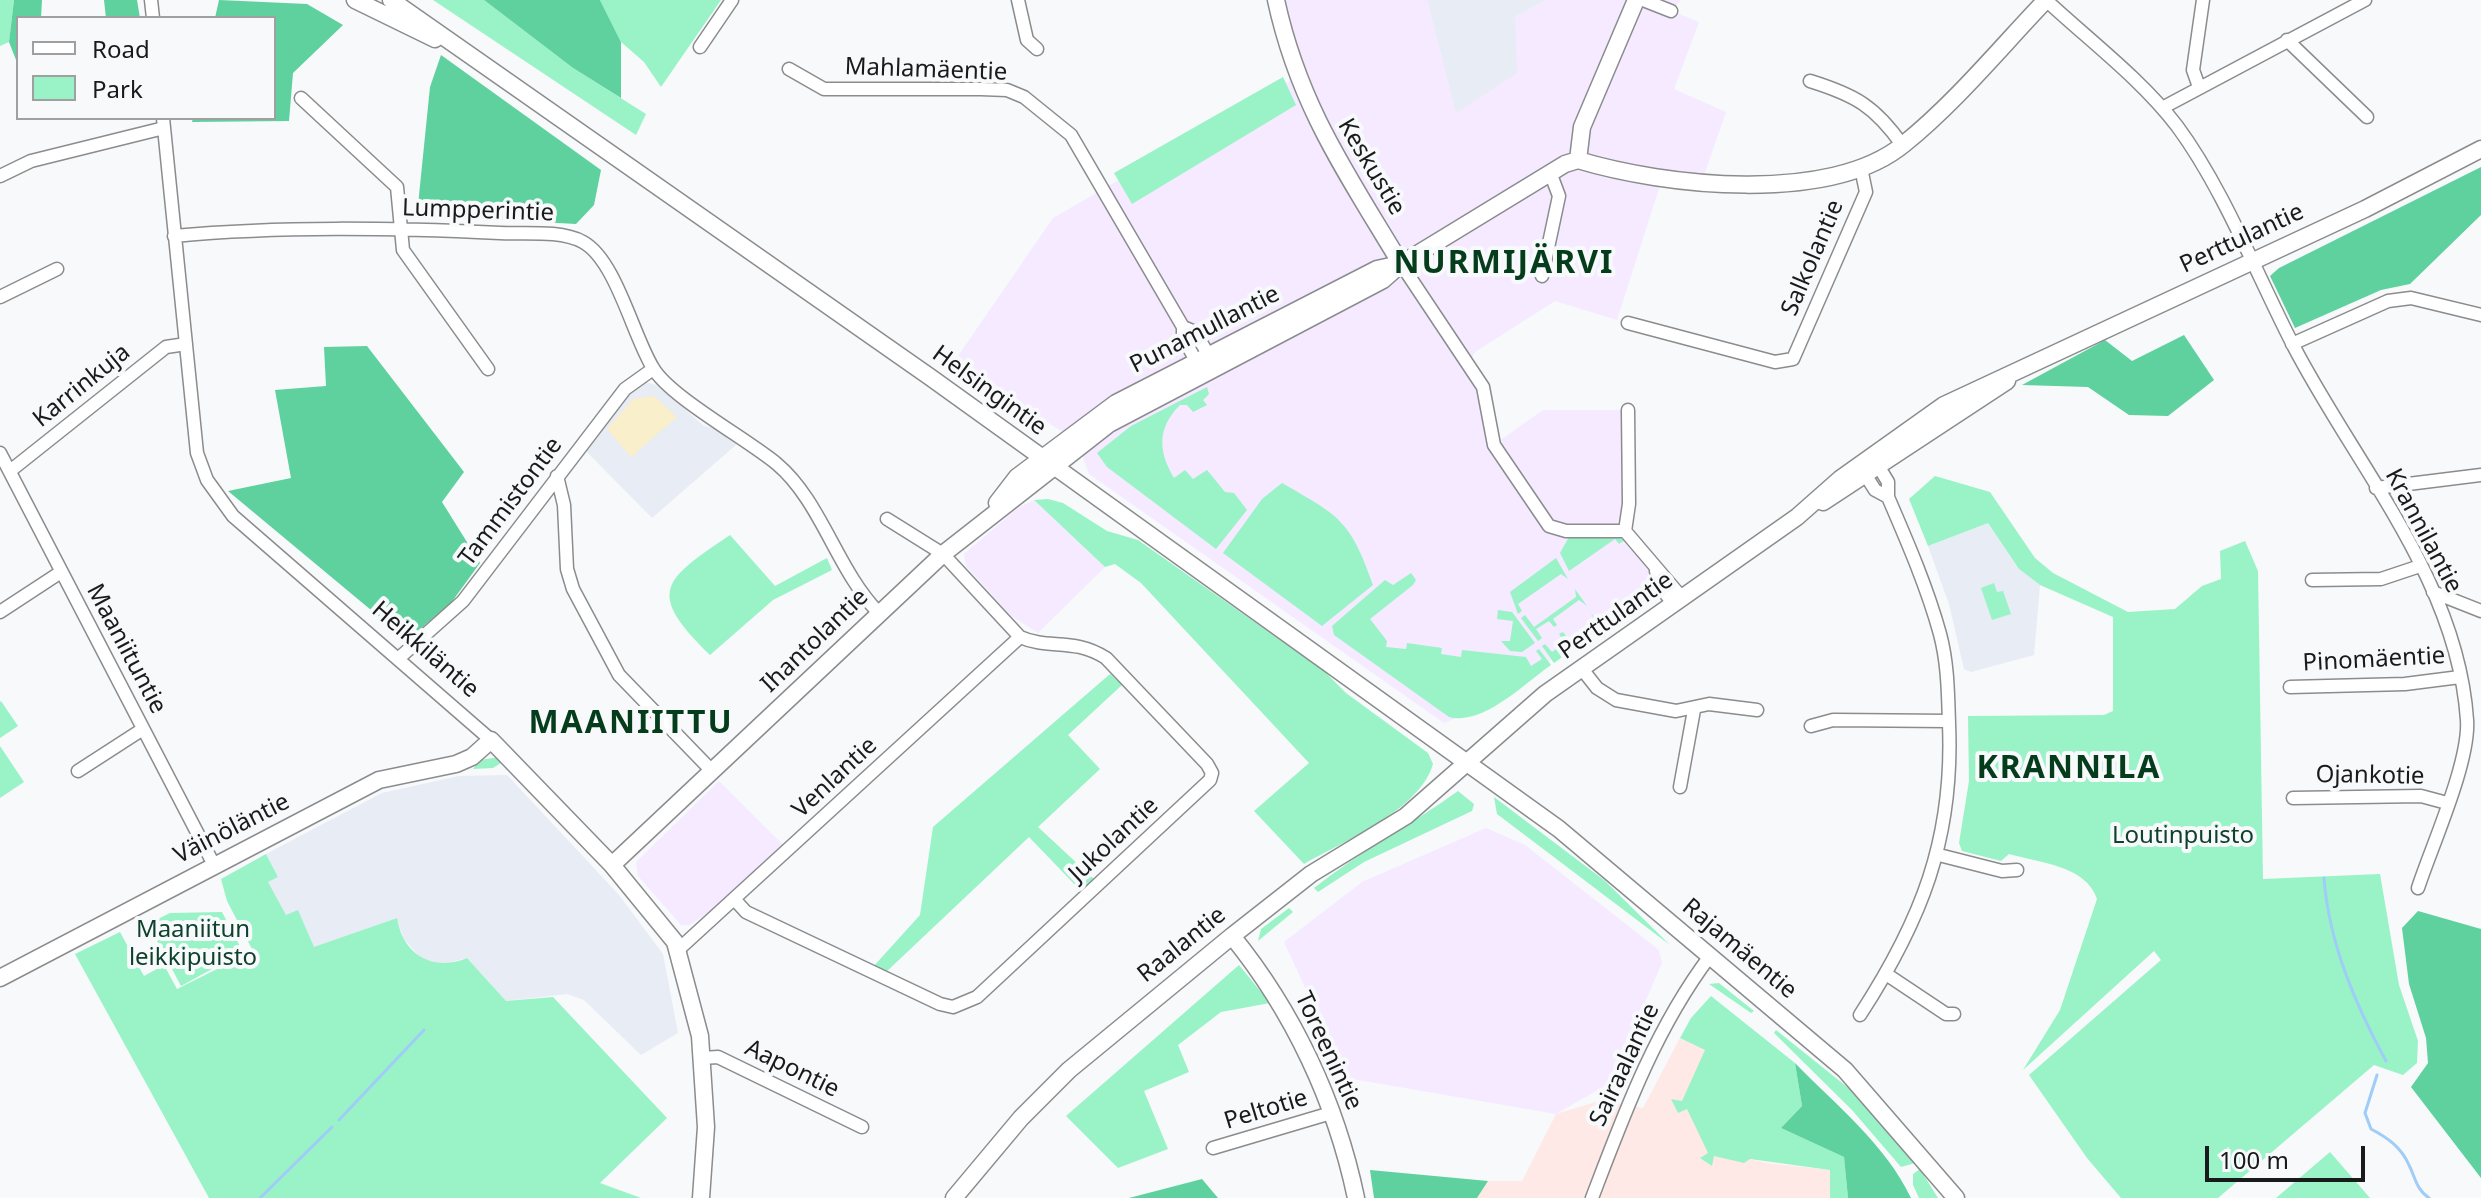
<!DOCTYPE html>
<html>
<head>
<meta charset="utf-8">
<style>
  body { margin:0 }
  #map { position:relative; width:2481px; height:1198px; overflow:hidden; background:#f7f9fb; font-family:"Noto Sans",sans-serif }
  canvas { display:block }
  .legend { position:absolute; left:16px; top:16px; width:260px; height:104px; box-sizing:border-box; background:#f7f9fb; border:2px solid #9ea0a1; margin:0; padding:10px 14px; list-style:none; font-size:24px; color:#191a1b }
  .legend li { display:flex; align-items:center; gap:16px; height:40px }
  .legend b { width:40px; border:2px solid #9ea0a1 }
  .scale { position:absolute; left:2205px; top:1146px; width:160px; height:36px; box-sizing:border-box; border:4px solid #191a1b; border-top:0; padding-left:10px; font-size:24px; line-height:28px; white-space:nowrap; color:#191a1b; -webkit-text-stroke:6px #f7f9fb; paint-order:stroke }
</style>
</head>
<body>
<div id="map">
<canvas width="2481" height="1198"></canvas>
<ul class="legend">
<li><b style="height:10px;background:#fff"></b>Road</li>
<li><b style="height:22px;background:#99f3c7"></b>Park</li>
</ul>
<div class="scale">100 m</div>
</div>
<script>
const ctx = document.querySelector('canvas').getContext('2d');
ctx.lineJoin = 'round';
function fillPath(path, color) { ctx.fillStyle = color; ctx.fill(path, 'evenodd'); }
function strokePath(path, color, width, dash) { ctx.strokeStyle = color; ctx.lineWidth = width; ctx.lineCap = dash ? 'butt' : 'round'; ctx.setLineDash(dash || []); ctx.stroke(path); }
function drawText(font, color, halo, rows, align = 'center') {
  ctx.font = font + ' "Noto Sans",sans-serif'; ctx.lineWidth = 8; ctx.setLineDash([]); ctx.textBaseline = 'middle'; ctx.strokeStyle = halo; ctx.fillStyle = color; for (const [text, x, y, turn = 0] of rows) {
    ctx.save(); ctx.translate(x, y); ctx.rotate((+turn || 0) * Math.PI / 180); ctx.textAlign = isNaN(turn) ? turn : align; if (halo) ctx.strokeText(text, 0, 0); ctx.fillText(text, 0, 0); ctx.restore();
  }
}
fillPath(new Path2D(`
  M 1279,0 L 1427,0 L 1456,112 L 1515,17 L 1546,0 L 1681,0 L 1672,11 L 1699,22 L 1674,89 L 1726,112 L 1701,184 L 1662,179 L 1617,320 L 1555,301 L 1475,352 L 1468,364 L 1483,387 L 1495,444 L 1543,410 L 1628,410 L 1625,531 L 1663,580 L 1491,703 L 1444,723 L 1089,474 L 1077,441 L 1025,408 L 958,356 L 1053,218 L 1297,77 Z
  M 1034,500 L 1105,567 L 1038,633 L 1010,615 L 966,566 L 964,554 L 1018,508 Z
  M 719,781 L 784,846 L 723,902 L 690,925 L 681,925 L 638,876 L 636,862 Z
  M 1486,828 L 1525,845 L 1659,950 L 1662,963 L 1610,1083 L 1556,1114 L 1341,1077 L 1321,1022 L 1284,942 L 1362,882 Z`), '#f5eaff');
fillPath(new Path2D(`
  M 1427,0 L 1546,0 L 1515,17 L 1517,73 L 1456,113 Z
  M 645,382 L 657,385 L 704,426 L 717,429 L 737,444 L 652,518 L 581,446 L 625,389 Z
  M 1988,523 L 2019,569 L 2040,585 L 2034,655 L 1971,672 L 1964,669 L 1949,604 L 1928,546 Z
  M 507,775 L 619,895 L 663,954 L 678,1033 L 641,1055 L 584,1000 L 567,994 L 506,1001 L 467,958 L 442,964 L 422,959 L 404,939 L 396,918 L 314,948 L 298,911 L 286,916 L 267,882 L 278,877 L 266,854 L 382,793 L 459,776 Z`), '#e7ecf5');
fillPath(new Path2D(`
  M 1680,1038 L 1707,1049 L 1714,1150 L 1766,1163 L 1831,1170 L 1830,1198 L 1477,1198 L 1488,1181 L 1522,1181 L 1556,1114 L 1602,1100 L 1643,1108 Z`), '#ffe9e7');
fillPath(new Path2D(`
  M 0,0 L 14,0 L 9,42 L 0,46 Z
  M 433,0 L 484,0 L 573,68 L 646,114 L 636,135 Z
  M 600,0 L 721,0 L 661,87 L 644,62 L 621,42 Z
  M 1283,77 L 1296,105 L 1132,204 L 1114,173 Z
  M 1207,387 L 1209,394 L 1203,400 L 1207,405 L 1193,412 L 1187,405 L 1180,405 C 1157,428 1158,451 1174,478 L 1185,470 L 1193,479 L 1207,470 L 1225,492 L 1234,493 L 1247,510 L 1216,549 L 1107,467 L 1097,453 L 1131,426 Z
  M 1935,476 L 1990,492 L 2035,558 L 2053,573 L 2128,612 L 2175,609 L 2202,586 L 2221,579 L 2220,551 L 2245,541 L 2258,571 L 2263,879 L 2380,874 L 2399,985 L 2418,1041 L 2417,1063 L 2403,1075 L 2374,1065 L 2218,1198 L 2121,1198 L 2087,1158 L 2029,1075 L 2161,960 L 2154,951 L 2023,1070 L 2060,1010 L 2097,899 C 2086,865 2039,863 2009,854 L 2001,861 L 1962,851 L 1959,843 L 1969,781 L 1968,716 L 2104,715 L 2113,711 L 2113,617 L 2040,585 L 2019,569 L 1988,523 L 1928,546 L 1909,499 Z
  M 1282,483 C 1339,516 1350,519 1373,585 L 1322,626 L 1223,553 L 1262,499 Z
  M 1048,499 L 1063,503 L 1107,531 L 1138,540 L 1324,671 L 1346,693 L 1428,753 L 1433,764 C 1420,810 1344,841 1304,864 L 1254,811 L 1309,763 L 1141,583 L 1115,564 L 1105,567 L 1034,500 Z
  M 730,535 L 775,586 L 827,558 L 832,570 L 773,600 L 710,655 C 646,592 662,581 730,535 Z
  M 1613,536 L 1625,540 L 1619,544 L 1615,539 L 1569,571 L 1560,553 L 1569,537 Z
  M 1556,558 L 1568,579 L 1561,574 L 1518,604 L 1522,611 L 1518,614 L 1510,592 Z
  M 1411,573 L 1416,580 L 1413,585 L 1370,619 L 1387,641 L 1386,647 L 1406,649 L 1407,643 L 1442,648 L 1441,654 L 1461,657 L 1462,650 L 1526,657 L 1531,666 L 1542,659 L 1536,651 L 1539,649 L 1551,665 C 1525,683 1483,726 1449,717 L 1334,635 L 1332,626 L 1385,580 L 1393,585 Z
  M 1649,575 L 1658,589 L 1605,626 L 1596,613 L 1601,618 L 1650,583 Z
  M 1994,583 L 1997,592 L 2003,591 L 2011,614 L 1992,620 L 1981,588 Z
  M 1575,589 L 1587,606 L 1579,600 L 1553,619 L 1557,625 L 1554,627 L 1549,621 L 1536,629 L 1542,638 L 1538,641 L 1521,618 L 1525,615 L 1534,627 L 1576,597 Z
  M 1498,610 L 1512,612 L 1535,643 L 1522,652 L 1510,651 L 1501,641 L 1510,641 L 1513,621 L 1497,619 Z
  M 1591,613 L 1602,628 L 1554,663 L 1542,646 L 1545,644 L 1552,652 L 1565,643 L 1559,634 L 1563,632 L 1569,640 L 1595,622 Z
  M 1110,674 L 1122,685 L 1068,735 L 1100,769 L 1038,827 L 1094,879 L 1080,890 L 1029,837 L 884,974 L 873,967 L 920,915 L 933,827 Z
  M 1,701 L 18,726 L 0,738 L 0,702 Z
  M 0,746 L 24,782 L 0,798 Z
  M 499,757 L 504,761 L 493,768 L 473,769 L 480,760 Z
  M 1458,791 L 1474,804 L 1472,811 L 1364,862 L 1318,892 L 1314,888 C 1359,852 1411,825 1458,791 Z
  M 1494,797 L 1604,880 L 1670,945 L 1497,814 Z
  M 266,854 L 278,877 L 268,882 L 286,915 L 298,910 L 314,947 L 397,918 C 403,955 433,972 467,958 L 506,1001 L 553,997 L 667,1118 L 600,1183 L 641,1198 L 209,1198 L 75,954 L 120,932 L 144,976 L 164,965 L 177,989 L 253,951 L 227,901 L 221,879 Z
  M 1289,908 L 1293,912 L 1258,941 L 1261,929 Z
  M 222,912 L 243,952 L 181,986 L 148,924 L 170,913 Z
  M 1239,965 L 1270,1003 L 1221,1012 L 1178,1045 L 1189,1072 L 1144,1091 L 1168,1149 L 1118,1168 L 1066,1116 Z
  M 1719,983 L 1754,1011 L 1751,1013 L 1709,984 Z
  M 1711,996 L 1795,1063 L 1802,1106 L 1781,1128 L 1844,1157 L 1848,1198 L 1830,1198 L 1830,1170 L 1750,1159 L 1744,1163 L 1714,1156 L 1712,1166 L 1700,1158 L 1708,1153 L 1687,1109 L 1678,1113 L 1671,1099 L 1682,1101 L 1705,1050 L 1680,1038 L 1691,1018 Z
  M 1776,1030 L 1856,1094 L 1915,1163 L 1901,1167 L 1852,1110 L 1774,1033 Z
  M 2330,1152 L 2370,1198 L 2276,1198 Z
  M 1920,1169 L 1938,1198 L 1919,1198 L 1913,1185 L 1913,1174 Z`), '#99f3c7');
fillPath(new Path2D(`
  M 14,0 L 42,0 L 41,18 L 18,18 L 18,65 L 9,42 Z
  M 104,0 L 137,0 L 140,18 L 106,18 Z
  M 219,0 L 307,4 L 343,25 L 293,73 L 289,121 L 192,122 L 193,118 L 274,118 L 274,18 L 215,18 Z
  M 484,0 L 600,0 L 621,42 L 621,98 L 573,68 Z
  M 441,55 L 601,170 L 594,205 L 576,224 L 417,215 L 430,87 Z
  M 2481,167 L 2481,215 L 2410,284 L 2381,290 L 2295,328 L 2270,276 L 2279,268 Z
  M 2184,335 L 2214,380 L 2168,416 L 2129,415 L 2088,387 L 2022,385 L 2105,340 L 2132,361 Z
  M 367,346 L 464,472 L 442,502 L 480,563 L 451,603 L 407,640 L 228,491 L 291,478 L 275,390 L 326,386 L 324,347 Z
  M 2418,911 L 2481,929 L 2481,1178 L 2411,1087 L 2428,1063 L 2426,1038 L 2409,984 L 2402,928 Z
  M 1795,1063 C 1835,1104 1886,1145 1911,1198 L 1848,1198 L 1844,1157 L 1781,1128 L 1802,1106 Z
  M 1370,1170 L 1488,1181 L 1477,1198 L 1374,1198 Z
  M 1202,1179 L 1218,1198 L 1129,1198 Z`), '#5ed19e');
fillPath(new Path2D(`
  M 654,396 L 677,417 L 631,457 L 607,429 L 633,399 Z`), '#f9efca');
strokePath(new Path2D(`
  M 2324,878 C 2329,943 2355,1004 2386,1061
  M 2377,1075 L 2365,1113 L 2371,1129 C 2388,1138 2401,1147 2409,1165 C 2416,1179 2416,1189 2429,1198
  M 339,1120 L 424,1030
  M 260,1198 L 332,1127`), '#a0ccf8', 3);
const street = new Path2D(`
  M 151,0 L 153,18
  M 1018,0 L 1027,40 L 1037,49
  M 1643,0 L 1671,11
  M 2046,0 C 2089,40 2141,79 2177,126 C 2223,188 2257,275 2293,345 C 2355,465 2458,580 2467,720 C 2470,762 2432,845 2418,888
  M 2287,40 L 2367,117
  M 700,47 L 732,0
  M 789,69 L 824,89 L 981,89 L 1007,90 L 1024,97 L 1071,135 L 1183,327 L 1183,337 L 1196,361 L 1204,364
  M 1810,81 C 1855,95 1875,106 1903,146
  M 2199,87 L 2193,70 L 2203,0
  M 301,98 L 397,187 L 403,250 L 488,369
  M 2162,108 L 2365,0
  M 163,118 L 197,453 L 207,480 L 233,516 L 491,740
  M 0,176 L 31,161 L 164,128
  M 174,236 C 281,226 392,228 500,233 C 525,234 561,230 583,242 C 616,260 633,336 653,368 C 670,397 747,439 777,464 C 821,501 837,570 878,612
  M 1401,264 L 1483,387 L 1494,445 L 1549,526 L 1566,531 L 1625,531 L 1683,599
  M 1542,276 L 1559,196 L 1550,172
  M 0,297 L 57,269
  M 1628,323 L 1775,362 L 1793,359 L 1866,192 L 1861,168
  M 1183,327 L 1195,332 L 1212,361
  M 2292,344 L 2388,301 L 2411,298 L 2481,315
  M 0,453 L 214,865
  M 1861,468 L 1875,490 L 1888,497
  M 10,471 L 166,347 L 186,344
  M 557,476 L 564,505 L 567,569 L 573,589 L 619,675 L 712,771
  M 2376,488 L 2481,475
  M 1625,531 L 1629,504 L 1628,410
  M 1656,571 L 1662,589 L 1674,605
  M 2312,580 L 2381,579 L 2420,566
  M 2433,592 L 2481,611
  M 0,612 L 61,572
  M 399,658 L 463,601 L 625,389 L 653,369
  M 1582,669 L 1597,688 L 1616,700 L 1676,711 L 1709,704 L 1757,710
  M 2290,687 L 2405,684 L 2460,677
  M 1811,726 L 1833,720 L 1949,721
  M 78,771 L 143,729
  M 1680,787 L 1694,710
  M 2293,798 L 2421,796 L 2447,803
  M 1939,855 L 2002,871 L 2017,870
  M 735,900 L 746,912 L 940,1004 L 953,1007 L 977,997 L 1210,780 L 1212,773 L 1207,764 L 1106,658 C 1073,637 1049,650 1020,637 L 943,554 L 887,519
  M 679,949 L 1020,637
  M 1886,974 L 1946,1014 L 1954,1014
  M 1860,1015 C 1921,921 1954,839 1949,724 C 1948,694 1948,664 1940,634 C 1927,587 1907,541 1888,497 L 1888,482 L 1874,459
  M 702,1058 L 718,1057 L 862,1127
  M 1213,1148 L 1331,1113
  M 1592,1198 C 1624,1114 1655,1029 1710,956`);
const secondary = new Path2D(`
  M 355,0 L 435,39
  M 391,0 L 930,377 L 1559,829 L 1845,1070 L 1956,1198
  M 1276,0 C 1299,106 1347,174 1401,264
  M 1578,160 L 1582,127 L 1636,0
  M 1823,502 L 2007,381
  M 997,503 L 1017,477 L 1116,403 L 1377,269 L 1400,264
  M 612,865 L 943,554 L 1109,424 L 1383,280 L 1401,264 L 1565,164 L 1578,160 C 1664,186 1830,205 1904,144 C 1956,102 2000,48 2046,0
  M 1232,936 C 1293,1011 1336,1102 1356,1198
  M 0,978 L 379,780 L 456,764 L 472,757 L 491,740 L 612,865 L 675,942 L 700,1036 L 706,1127 L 701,1198
  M 954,1198 L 1021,1118 L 1069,1070 L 1232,936 L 1311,874 L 1406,816 L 1545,694 L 1797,517 L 1840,479 L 1944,405 L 2365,209 L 2481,149`);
strokePath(street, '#8b8c8e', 15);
strokePath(secondary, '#8b8c8e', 19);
strokePath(street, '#fff', 12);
strokePath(secondary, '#fff', 16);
drawText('24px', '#191a1b', '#f7f9fb', [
  ["Mahlamäentie",926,70,2],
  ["Keskustie",1371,167,59],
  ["Lumpperintie",478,211,2],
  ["Perttulantie",2242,239,-25],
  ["Salkolantie",1813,258,-67],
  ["Punamullantie",1205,330,-27],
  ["Karrinkuja",82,386,-39],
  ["Helsingintie",989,391,36],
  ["Tammistontie",511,502,-53],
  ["Krannilantie",2423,531,62],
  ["Perttulantie",1616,616,-35],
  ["Ihantolantie",815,641,-44],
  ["Maaniituntie",126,649,62],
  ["Heikkiläntie",425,650,41],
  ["Pinomäentie",2374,660,-3],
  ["Ojankotie",2370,776,1],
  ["Venlantie",835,778,-43],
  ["Väinöläntie",232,829,-27],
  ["Jukolantie",1114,840,-43],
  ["Raalantie",1182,945,-39],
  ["Rajamäentie",1739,949,40],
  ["Toreenintie",1328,1051,65],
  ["Sairaalantie",1625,1065,-65],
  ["Aapontie",792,1069,26],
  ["Peltotie",1266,1110,-17]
]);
drawText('24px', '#10412d', '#f7f9fb', [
  ["Loutinpuisto",2183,836],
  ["Maaniitun",193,930],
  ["leikkipuisto",193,958]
]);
ctx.letterSpacing = '2px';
drawText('bold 32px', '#053d1c', '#f7f9fb', [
  ["NURMIJÄRVI",1504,264],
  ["MAANIITTU",631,724],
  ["KRANNILA",2069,769]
]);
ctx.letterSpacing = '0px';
</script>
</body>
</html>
